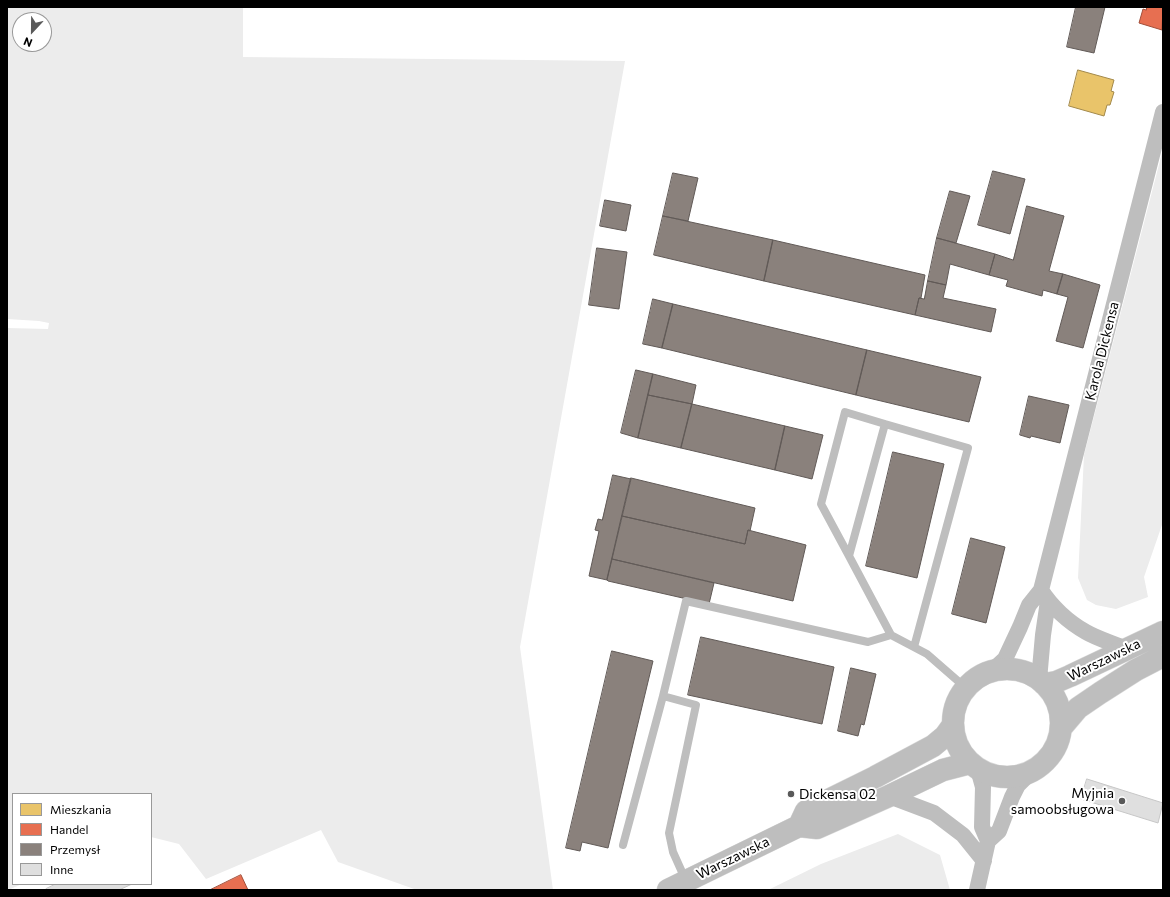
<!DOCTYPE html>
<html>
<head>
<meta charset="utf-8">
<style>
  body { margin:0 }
  #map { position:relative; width:1170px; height:897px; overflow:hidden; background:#fff; font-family:Commissioner,sans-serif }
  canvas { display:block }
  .frame { position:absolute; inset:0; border:8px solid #000; pointer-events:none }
  .legend { position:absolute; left:12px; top:793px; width:140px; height:92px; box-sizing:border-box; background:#fff; border:1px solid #999; margin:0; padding:5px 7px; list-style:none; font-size:12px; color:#000 }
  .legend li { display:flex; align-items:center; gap:8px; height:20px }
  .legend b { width:20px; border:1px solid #999 }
  .north { position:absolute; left:12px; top:12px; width:40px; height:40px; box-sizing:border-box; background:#fff; border:1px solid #999; border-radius:50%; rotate:202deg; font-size:11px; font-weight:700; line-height:16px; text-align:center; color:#000 }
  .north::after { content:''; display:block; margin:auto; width:14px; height:18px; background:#595959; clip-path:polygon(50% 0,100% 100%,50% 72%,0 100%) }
</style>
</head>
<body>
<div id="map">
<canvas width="1170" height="897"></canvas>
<div class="frame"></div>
<ul class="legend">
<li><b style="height:11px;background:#e9c46a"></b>Mieszkania</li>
<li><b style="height:11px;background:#e76f51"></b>Handel</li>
<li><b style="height:11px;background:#8a817c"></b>Przemysł</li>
<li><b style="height:11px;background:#dfdfdf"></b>Inne</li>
</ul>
<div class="north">N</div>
</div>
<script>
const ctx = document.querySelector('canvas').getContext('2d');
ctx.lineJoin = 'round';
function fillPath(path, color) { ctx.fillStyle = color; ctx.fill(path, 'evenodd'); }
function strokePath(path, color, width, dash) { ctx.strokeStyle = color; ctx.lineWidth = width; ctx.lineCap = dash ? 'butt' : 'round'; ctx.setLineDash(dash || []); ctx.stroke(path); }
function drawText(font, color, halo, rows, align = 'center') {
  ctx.font = font + ' Commissioner,sans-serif'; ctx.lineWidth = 4; ctx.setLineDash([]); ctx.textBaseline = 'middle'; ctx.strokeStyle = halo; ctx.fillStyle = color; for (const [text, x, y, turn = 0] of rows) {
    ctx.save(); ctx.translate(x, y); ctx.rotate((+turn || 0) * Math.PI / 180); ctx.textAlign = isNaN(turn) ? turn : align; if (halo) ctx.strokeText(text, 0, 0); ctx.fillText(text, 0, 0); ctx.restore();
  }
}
fillPath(new Path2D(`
  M 7,7 L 243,7 L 243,57 L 625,61 L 520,647 L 553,890 L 417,890 L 338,862 L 321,830 L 206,879 L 179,844 L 151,837 L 151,794 L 13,794 L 13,884 L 22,884 L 8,890 L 7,328 L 48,329 L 49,323 L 39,321 L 7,319 ZM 20,20 L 44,20 L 44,44 L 20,44 Z
  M 1163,149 L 1163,522 L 1144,577 L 1148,597 L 1116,609 L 1096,605 L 1087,600 L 1078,578 L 1084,455 Z
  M 898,834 L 940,855 L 950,890 L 768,890 L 821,864 Z`), '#ececec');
const homes = new Path2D(`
  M 1078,70 L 1114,80 L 1111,91 L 1114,92 L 1110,105 L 1107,105 L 1104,116 L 1069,106 Z`);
fillPath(homes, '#e9c46a');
strokePath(homes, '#a3894a', 1);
const shops = new Path2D(`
  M 1147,7 L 1163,7 L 1162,30 L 1139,23 L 1143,9 L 1146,10 Z
  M 241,875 L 248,890 L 210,890 Z`);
fillPath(shops, '#e76f51');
strokePath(shops, '#a24e39', 1);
const industry = new Path2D(`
  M 1076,7 L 1105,7 L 1094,53 L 1067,47 Z
  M 993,171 L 1025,179 L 1010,234 L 978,225 Z
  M 673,173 L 698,178 L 688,221 L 663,216 Z
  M 950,191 L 970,196 L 956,243 L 937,238 Z
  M 605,200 L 631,205 L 626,231 L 600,226 Z
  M 1027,206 L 1064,216 L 1049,271 L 1063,274 L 1057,294 L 1043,290 L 1042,296 L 1006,286 L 1008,280 L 989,275 L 995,254 L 1013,260 Z
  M 663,216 L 773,240 L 764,281 L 654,255 Z
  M 937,238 L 995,254 L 989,275 L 950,264 L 946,285 L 928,281 Z
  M 773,240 L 925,275 L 921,298 L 919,298 L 915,315 L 764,281 Z
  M 597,248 L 627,252 L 619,309 L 589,305 Z
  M 1063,274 L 1100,285 L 1083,348 L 1056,341 L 1068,297 L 1057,294 Z
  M 928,281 L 946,285 L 943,298 L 996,309 L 991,332 L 915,315 L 919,298 L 924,299 Z
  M 653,299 L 673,304 L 662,348 L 643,344 Z
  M 673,304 L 867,350 L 856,395 L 662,348 Z
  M 867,350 L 981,377 L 969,422 L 856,395 Z
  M 636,370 L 653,374 L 638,438 L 621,433 Z
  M 653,374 L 696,385 L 692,404 L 648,395 Z
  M 648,395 L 692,404 L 681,448 L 638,438 Z
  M 1029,396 L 1069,405 L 1060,443 L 1031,436 L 1030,438 L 1020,435 Z
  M 692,404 L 785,426 L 775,470 L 681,448 Z
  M 785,426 L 823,435 L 812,479 L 775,470 Z
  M 893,452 L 944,464 L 917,578 L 866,566 Z
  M 613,475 L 631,479 L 607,580 L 589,576 L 599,531 L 595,530 L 598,519 L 602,520 Z
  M 631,478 L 755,508 L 750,531 L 748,530 L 745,544 L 622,516 Z
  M 622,516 L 745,544 L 748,530 L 806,545 L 793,601 L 612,559 Z
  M 971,538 L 1005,547 L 986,623 L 952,614 Z
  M 612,559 L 714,583 L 709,604 L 608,581 L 607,580 Z
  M 701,637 L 834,667 L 822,724 L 688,695 Z
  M 612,651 L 653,661 L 608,848 L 582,842 L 580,851 L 566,848 Z
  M 851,668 L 876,674 L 864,725 L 861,724 L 858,736 L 838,731 Z`);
fillPath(industry, '#8a817c');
strokePath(industry, '#615a57', 1);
const building = new Path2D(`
  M 1087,779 L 1163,803 L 1158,823 L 1081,799 Z
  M 56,884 L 132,884 L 119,890 L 46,890 L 46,889 Z`);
fillPath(building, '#dfdfdf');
strokePath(building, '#c7c7c7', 1);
const primary = new Path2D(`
  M953 723a54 54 0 1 1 108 0a54 54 0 1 1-108 0Z
  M 1044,684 L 1056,682 L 1070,676 L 1163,632
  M 1061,728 L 1078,708 L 1100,693 L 1136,670 L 1163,656
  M 799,826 L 806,811 L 875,777 L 933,746 L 945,736 L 953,725
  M 668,890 L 799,826 L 817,828 L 889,796 L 943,770 L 970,763`);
strokePath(primary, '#dbdbdb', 23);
strokePath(new Path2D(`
  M 849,556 L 821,504 L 845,412 L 885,424
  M 914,647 L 968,448 L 885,424 L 849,556 L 891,635 L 927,654 L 966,688
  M 623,845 L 663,696
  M 686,881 L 673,852 L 669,833 L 696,705 L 663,696 L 686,601 L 868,642 L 891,635`), '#bebebe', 8);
strokePath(new Path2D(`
  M 1041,590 C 1051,606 1068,622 1086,632 C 1098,639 1113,643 1126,649
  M 992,671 L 1005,659 L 1020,627 L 1029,605 L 1041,590 L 1163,112
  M 1039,680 L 1043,635 L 1048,601
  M 889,796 L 934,813 L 963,835 L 984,861
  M 988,841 L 999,831 L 1012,797 L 1018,785 L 1030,773
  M 977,890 L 988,841 L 982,827 L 983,787 L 978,769`), '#bebebe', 16);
strokePath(primary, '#bebebe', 22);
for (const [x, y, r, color] of [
  [791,794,4,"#595959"],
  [1122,801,4,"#595959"]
]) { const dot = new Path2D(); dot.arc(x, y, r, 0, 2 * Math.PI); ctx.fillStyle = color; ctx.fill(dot); strokePath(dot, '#fff', 1.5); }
drawText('14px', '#000', '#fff', [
  ["Karola Dickensa",1102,351,-76],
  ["Warszawska",1104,660,-26],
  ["Warszawska",733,858,-26]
]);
drawText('14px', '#000', '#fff', [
  ["Myjnia",1114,793],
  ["samoobsługowa",1114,809],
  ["Dickensa 02",799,794,"left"]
], 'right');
</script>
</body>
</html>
